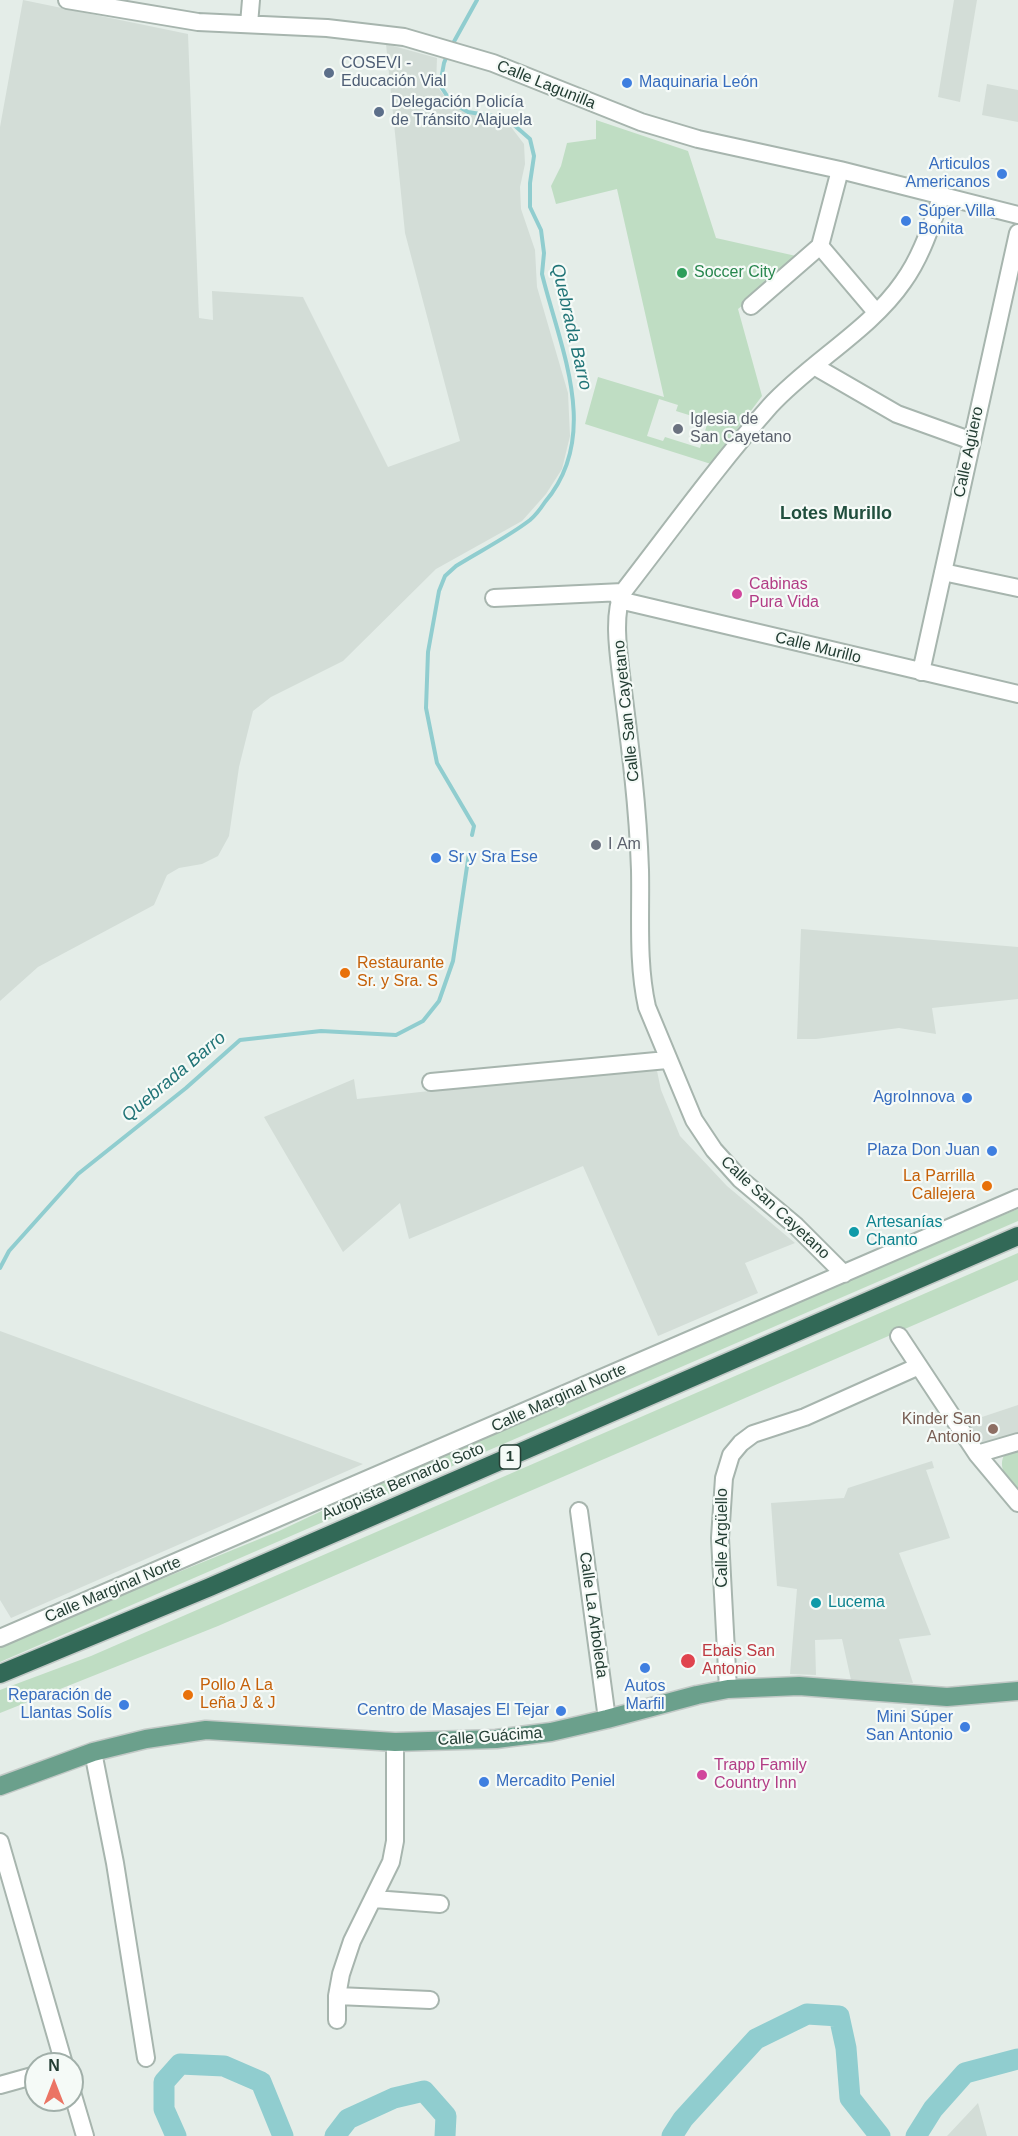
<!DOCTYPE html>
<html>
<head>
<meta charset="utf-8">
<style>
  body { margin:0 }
  #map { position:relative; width:1018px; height:2136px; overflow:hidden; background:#e4ede8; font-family:Arial,sans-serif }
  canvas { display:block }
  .north { position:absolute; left:24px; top:2052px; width:60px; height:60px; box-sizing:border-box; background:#f5faf7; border:2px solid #a1afa9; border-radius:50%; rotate:0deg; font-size:16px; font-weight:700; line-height:24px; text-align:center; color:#243e34 }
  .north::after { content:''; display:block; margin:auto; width:21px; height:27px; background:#eb7464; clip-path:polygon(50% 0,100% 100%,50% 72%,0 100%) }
</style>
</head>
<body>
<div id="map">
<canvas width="1018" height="2136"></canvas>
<div class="north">N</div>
</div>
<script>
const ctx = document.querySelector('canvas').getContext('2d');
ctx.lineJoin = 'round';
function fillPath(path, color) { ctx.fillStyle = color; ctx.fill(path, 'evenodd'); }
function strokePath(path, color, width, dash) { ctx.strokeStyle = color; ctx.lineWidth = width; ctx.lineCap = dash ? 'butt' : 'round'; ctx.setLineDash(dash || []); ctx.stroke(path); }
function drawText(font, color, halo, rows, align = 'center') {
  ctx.font = font + ' Arial,sans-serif'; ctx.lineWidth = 4.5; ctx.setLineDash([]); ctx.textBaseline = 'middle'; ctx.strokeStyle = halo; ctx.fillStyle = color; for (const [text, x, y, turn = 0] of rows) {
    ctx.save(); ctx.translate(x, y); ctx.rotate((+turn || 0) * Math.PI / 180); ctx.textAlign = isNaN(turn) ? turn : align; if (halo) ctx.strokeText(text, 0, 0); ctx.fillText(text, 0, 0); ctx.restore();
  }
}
fillPath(new Path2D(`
  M 23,0 L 188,34 L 199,318 L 213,320 L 212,291 L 303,297 L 388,467 L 460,441 L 405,233 L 386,44 L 437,58 L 436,85 L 450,103 L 468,114 L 485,116 L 511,127 L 524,144 L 525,164 L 520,187 L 521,209 L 535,250 L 537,287 L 568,393 L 570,436 L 562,469 L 546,494 L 522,521 L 436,569 L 343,661 L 271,697 L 253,711 L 239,767 L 229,836 L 218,856 L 202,864 L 179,868 L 167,875 L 154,905 L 38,967 L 0,1001 L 0,127 Z
  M 954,0 L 977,0 L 960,102 L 938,97 Z
  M 987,84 L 1018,90 L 1018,122 L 982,115 Z
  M 801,929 L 1018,947 L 1018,999 L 932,1008 L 936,1034 L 899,1028 L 816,1039 L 797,1039 Z
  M 656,1066 L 661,1090 L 680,1136 L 727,1186 L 795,1243 L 745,1263 L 758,1293 L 658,1336 L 583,1166 L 409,1239 L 400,1203 L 343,1252 L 264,1117 L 354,1079 L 357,1099 Z
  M 0,1331 L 363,1464 L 11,1618 L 0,1600 Z
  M 1018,1405 L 1018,1434 L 986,1443 L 979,1441 L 964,1423 Z
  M 932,1461 L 934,1468 L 926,1470 L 950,1538 L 899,1553 L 931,1635 L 899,1639 L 913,1683 L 851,1680 L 842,1639 L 815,1640 L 816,1675 L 790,1674 L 797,1589 L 777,1586 L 771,1503 L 844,1498 L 848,1488 Z
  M 978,2103 L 987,2136 L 947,2136 Z`), '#d3ddd7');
fillPath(new Path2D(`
  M 596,120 L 688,151 L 716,238 L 796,256 L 799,260 L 738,309 L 762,396 L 711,464 L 585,424 L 598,377 L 664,397 L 617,189 L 556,204 L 551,186 L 561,166 L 567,143 L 596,139 ZM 659,399 L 678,405 L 676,411 L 708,421 L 700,448 L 665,437 L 663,441 L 647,436 Z
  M 1018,1209 L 1018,1221 L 0,1662 L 0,1645 L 279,1531 L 441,1455 L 897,1258 Z
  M 1018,1253 L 1018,1280 L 218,1626 L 0,1713 L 0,1690 L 91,1656 Z
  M 1018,1449 L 1018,1493 C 1009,1480 995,1468 1006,1452 Z`), '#bfddc3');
strokePath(new Path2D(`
  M 451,47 L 477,0
  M 448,53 L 444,63 L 440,85 L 451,102 L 468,112 L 506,118 L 530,139 L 534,156 L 530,183 L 530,207 L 541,230 L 544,253 L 542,274 C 560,348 602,435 545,502 C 541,508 536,515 530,520 C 508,537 480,551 456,566 L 445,576 L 439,591 L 428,652 L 426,708 L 437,763 L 474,826 L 472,835
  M 0,1268 L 9,1251 L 78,1174 L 186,1088 L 240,1040 L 321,1031 L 396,1035 L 423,1021 L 439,1001 L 453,961 L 469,853`), '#90cdcf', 4);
strokePath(new Path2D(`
  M 176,2136 L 164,2109 L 164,2082 L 180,2064 L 224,2066 L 261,2082 L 283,2136
  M 335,2136 L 348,2119 L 394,2098 L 424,2091 L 446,2116 L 445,2136
  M 672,2136 L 683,2119 L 756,2039 L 807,2014 L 839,2016 L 846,2048 L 850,2098 L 880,2136
  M 916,2136 L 933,2109 L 965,2073 L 1018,2059`), '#90cdcf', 21);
const minor = new Path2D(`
  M 67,0 L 198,22 L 327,28 L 404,37 L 493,63 L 641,122 L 698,139 L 840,170 L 1018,215
  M 249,24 L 251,0
  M 820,246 L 876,312
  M 751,306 L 820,246 L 840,170
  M 814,366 L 897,414 L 972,441
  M 943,572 L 1018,588
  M 494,598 L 623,592
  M 619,600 L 1018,694
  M 921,672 L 1018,233
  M 431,1082 L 667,1060
  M 844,1274 L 796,1226 L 740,1179 L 714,1150 L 694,1120 L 647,1007 C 637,962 641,915 640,870 C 638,807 630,745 622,683 C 619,657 612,616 623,592 C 671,530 718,465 770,406 C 809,363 870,330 903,282 C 922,256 931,225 942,195
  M 899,1336 L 977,1454 L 1018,1503
  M 977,1454 L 1018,1442
  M 579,1511 L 607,1719
  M 0,1638 L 1018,1198
  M 728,1689 L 720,1538 L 724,1478 L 731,1455 L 741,1443 L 753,1434 L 805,1417 L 919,1366
  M 93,1752 L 115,1863 L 146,2058
  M 0,1842 L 64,2064
  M 374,1899 L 440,1904
  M 337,1996 L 430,2000
  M 337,2020 L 337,1996 L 341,1974 L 352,1941 L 391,1862 L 395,1841 L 395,1742
  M 0,2085 L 36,2075
  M 72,2092 L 85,2136`);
const major = new Path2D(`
  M 0,1786 L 93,1752 L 146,1739 L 206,1730 L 395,1742 L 496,1739 L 551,1732 L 607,1719 L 697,1695 L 728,1689 L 799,1686 L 947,1697 L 1018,1691`);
const highway = new Path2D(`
  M 0,1674 L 210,1587 L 1018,1236`);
strokePath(minor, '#a7b5ae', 20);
strokePath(major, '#c2c9c6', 21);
strokePath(highway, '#c2c9c6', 21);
strokePath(minor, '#fff', 16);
strokePath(major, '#6ba08c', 18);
strokePath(highway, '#326957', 18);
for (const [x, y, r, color] of [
  [329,73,6,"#5c6f8a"],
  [627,83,6,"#3f7fe0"],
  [379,112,6,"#5c6f8a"],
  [1002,174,6,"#3f7fe0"],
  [906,221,6,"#3f7fe0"],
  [682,273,6,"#2e9e5b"],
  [678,429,6,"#6b7280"],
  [737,594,6,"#d1479c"],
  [596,845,6,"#6b7280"],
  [436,858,6,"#3f7fe0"],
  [345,973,6,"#e8710a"],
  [967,1098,6,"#3f7fe0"],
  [992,1151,6,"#3f7fe0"],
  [987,1186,6,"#e8710a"],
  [854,1232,6,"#0f9aa8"],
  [993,1429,6,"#8d6e63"],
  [816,1603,6,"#0f9aa8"],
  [688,1661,8,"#e0444e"],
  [645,1668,6,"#3f7fe0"],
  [188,1695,6,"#e8710a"],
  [124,1705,6,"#3f7fe0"],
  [561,1711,6,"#3f7fe0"],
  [965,1727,6,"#3f7fe0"],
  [702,1775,6,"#d1479c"],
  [484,1782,6,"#3f7fe0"]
]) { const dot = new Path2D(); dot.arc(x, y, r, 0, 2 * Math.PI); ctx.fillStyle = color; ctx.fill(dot); strokePath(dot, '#f5faf7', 2); }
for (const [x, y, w] of [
  [510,1457,21]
]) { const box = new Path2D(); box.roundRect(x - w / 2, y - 12, w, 24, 4.5); ctx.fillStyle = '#f5faf7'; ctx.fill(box); strokePath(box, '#243e34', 1.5); }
drawText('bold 15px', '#243e34', null, [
  ["1",510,1457]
]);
drawText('16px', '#4e5e75', '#f5faf7', [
  ["COSEVI -",341,64],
  ["Educación Vial",341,82],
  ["Delegación Policía",391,103],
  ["de Tránsito Alajuela",391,121]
], 'left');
drawText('16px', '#366cbe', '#f5faf7', [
  ["Maquinaria León",639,83,"left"],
  ["Articulos",990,165],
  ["Americanos",990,183],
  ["Súper Villa",918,212,"left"],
  ["Bonita",918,230,"left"],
  ["Sr y Sra Ese",448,858,"left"],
  ["AgroInnova",955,1098],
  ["Plaza Don Juan",980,1151],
  ["Autos",645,1687,"center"],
  ["Marfil",645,1705,"center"],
  ["Reparación de",112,1696],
  ["Llantas Solís",112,1714],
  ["Centro de Masajes El Tejar",549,1711],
  ["Mini Súper",953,1718],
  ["San Antonio",953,1736],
  ["Mercadito Peniel",496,1782,"left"]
], 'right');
drawText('16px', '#243e34', '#f5faf7', [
  ["Calle Lagunilla",546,85,22],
  ["Calle Agüero",969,452,-78],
  ["Calle Murillo",818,648,14],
  ["Calle San Cayetano",627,711,-96],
  ["Calle San Cayetano",775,1208,43],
  ["Calle Marginal Norte",559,1398,-24],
  ["Autopista Bernardo Soto",403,1482,-23],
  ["Calle Argüello",723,1538,-90],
  ["Calle Marginal Norte",113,1590,-23],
  ["Calle La Arboleda",593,1615,82],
  ["Calle Guácima",490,1737,-4]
]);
drawText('16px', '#27864d', '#f5faf7', [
  ["Soccer City",694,273]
], 'left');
drawText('16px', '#5b616d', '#f5faf7', [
  ["Iglesia de",690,420],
  ["San Cayetano",690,438],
  ["I Am",608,845]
], 'left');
drawText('16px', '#b23c85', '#f5faf7', [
  ["Cabinas",749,585],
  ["Pura Vida",749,603],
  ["Trapp Family",714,1766],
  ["Country Inn",714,1784]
], 'left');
drawText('16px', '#c56008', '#f5faf7', [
  ["Restaurante",357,964],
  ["Sr. y Sra. S",357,982],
  ["La Parrilla",975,1177,"right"],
  ["Callejera",975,1195,"right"],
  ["Pollo A La",200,1686],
  ["Leña J & J",200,1704]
], 'left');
drawText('16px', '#0d838f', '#f5faf7', [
  ["Artesanías",866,1223],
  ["Chanto",866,1241],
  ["Lucema",828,1603]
], 'left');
drawText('16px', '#785e54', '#f5faf7', [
  ["Kinder San",981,1420],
  ["Antonio",981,1438]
], 'right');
drawText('16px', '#be3a42', '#f5faf7', [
  ["Ebais San",702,1652],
  ["Antonio",702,1670]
], 'left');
drawText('italic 18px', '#217477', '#f5faf7', [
  ["Quebrada Barro",571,327,77],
  ["Quebrada Barro",174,1077,-40]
]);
drawText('bold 18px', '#214f3e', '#f5faf7', [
  ["Lotes Murillo",836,514]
]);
</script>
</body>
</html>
